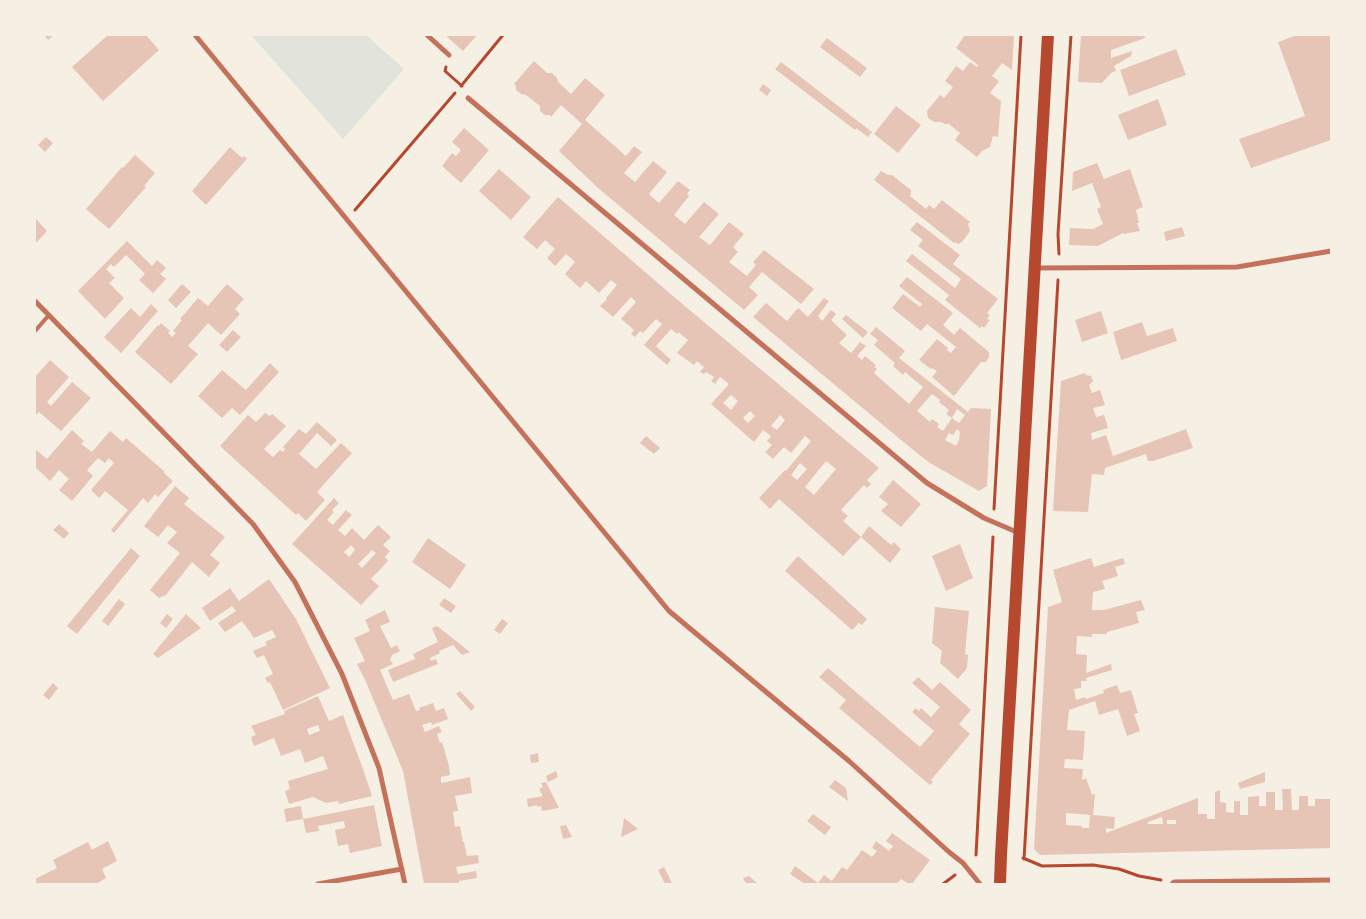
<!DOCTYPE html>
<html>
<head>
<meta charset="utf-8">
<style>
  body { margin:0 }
  #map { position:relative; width:1366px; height:919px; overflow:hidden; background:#f6efe4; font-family:"Varela Round",sans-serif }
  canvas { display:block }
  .frame { position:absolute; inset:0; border:36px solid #f6efe4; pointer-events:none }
</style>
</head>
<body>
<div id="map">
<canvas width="1366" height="919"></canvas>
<div class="frame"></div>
</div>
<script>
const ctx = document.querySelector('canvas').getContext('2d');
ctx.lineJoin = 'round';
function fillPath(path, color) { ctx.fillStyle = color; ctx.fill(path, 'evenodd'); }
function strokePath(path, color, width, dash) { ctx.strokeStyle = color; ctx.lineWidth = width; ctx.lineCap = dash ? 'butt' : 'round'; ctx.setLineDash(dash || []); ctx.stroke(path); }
fillPath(new Path2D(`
  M 251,35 L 366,35 L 404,69 L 343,139 Z`), '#e2e4dc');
fillPath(new Path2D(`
  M 44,35 L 54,35 L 48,40 Z
  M 108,35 L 146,35 L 159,50 L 103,101 L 72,67 Z
  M 445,35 L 477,35 L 463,51 Z
  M 965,35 L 1014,35 L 1012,70 L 1002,63 L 992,76 L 999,81 L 990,93 L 1001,101 L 998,137 L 993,136 L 990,147 L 982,151 L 977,157 L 955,140 L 960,133 L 949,124 L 945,124 L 941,122 L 934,122 L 928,118 L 927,111 L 940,95 L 944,98 L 953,87 L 945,81 L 956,66 L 963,71 L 970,62 L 977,67 L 978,65 L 956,48 Z
  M 1081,35 L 1144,35 L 1145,38 L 1111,50 L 1111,58 L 1132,51 L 1131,56 L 1114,66 L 1116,71 L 1111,73 L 1102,83 L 1078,82 Z
  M 1297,35 L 1331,35 L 1331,140 L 1251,168 L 1239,139 L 1305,116 L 1278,42 Z
  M 827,38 L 867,68 L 860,77 L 820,47 Z
  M 1176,49 L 1186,75 L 1129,96 L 1120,70 Z
  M 534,61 L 547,73 L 552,73 L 557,78 L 558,82 L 571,94 L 585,78 L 605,95 L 585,120 L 626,156 L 634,146 L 642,152 L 624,173 L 635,182 L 653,161 L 667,172 L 649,194 L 659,203 L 678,181 L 690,190 L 687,194 L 689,196 L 674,215 L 685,224 L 704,202 L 719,214 L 699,237 L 710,245 L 729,222 L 744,234 L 733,247 L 738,252 L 729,262 L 747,276 L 756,265 L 753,262 L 764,250 L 814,289 L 801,304 L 762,272 L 749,287 L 758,295 L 744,310 L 598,188 L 559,151 L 582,124 L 561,105 L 551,117 L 550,115 L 545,115 L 540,111 L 540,106 L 526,95 L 521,94 L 516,90 L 516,86 L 514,84 Z
  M 781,62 L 872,132 L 868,137 L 856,128 L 855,130 L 775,69 Z
  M 763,84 L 771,90 L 767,96 L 759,90 Z
  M 1158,99 L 1167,125 L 1128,140 L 1118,115 Z
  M 896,106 L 921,125 L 898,153 L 874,134 Z
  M 464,128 L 489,150 L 461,183 L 442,166 L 452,153 L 456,156 L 461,150 L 452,142 Z
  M 46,137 L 53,143 L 45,152 L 38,145 Z
  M 230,147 L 242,158 L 244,156 L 247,159 L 206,205 L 192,191 Z
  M 135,155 L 155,173 L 144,186 L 146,187 L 109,229 L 86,209 L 122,167 L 123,168 Z
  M 1097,163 L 1104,179 L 1130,169 L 1143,207 L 1136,210 L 1139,223 L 1137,223 L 1140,231 L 1124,234 L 1123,233 L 1098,246 L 1069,245 L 1070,228 L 1093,229 L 1103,224 L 1097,209 L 1101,207 L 1092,183 L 1072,191 L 1073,172 Z
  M 499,169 L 531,197 L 511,220 L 479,191 Z
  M 881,171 L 888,175 L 892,175 L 911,190 L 911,194 L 910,196 L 926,209 L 929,205 L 934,209 L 942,200 L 970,222 L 968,224 L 970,231 L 962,242 L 958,244 L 955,242 L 954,243 L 874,180 Z
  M 558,197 L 680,302 L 879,468 L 867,480 L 871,484 L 867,488 L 864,485 L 841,510 L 848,516 L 843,521 L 861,537 L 869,526 L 891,545 L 894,542 L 901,549 L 890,563 L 861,537 L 843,556 L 779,499 L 770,509 L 759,498 L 785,470 L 786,471 L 811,441 L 805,436 L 791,453 L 784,447 L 773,459 L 765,452 L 772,445 L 767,441 L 771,436 L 763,430 L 754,442 L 711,404 L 729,384 L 720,377 L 715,384 L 711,381 L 714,377 L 706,372 L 704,374 L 700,372 L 704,367 L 697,361 L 694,365 L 677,353 L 688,340 L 678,332 L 677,334 L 671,329 L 656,346 L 671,360 L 667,365 L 644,345 L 662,324 L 656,319 L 643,333 L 640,331 L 635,337 L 631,334 L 634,330 L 621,319 L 636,302 L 631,297 L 613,317 L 600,306 L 607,299 L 606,298 L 617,285 L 611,280 L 599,293 L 586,281 L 580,288 L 565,274 L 575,262 L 566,254 L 555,266 L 547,258 L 555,249 L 545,240 L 537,249 L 523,237 ZM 731,395 L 738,401 L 731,410 L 723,403 ZM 750,411 L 755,416 L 748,423 L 743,418 ZM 780,415 L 785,420 L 777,430 L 771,426 ZM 826,461 L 836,469 L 814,495 L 805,487 ZM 800,463 L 807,469 L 797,480 L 791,475 Z
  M 35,218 L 47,231 L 35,244 Z
  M 917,222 L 960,255 L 953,264 L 998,299 L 987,313 L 990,315 L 987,319 L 990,320 L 984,328 L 982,326 L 980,328 L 945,300 L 949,295 L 906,261 L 912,254 L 955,288 L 961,279 L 918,246 L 923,240 L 910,230 Z
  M 1182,227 L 1185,236 L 1166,241 L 1164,232 Z
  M 127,241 L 152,266 L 157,260 L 166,268 L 160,274 L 166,279 L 153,293 L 139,280 L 145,274 L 126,255 L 114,267 L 111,264 L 106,269 L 115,278 L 109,283 L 124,298 L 105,319 L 78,291 Z
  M 907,277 L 953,313 L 943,325 L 954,335 L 960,328 L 989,352 L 989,357 L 986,362 L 981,362 L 954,396 L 932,377 L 937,371 L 932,368 L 931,369 L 919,360 L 937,339 L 948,348 L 947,350 L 951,353 L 956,347 L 927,324 L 921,331 L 892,308 L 903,294 L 920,307 L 922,304 L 899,286 Z
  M 182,284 L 191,292 L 176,308 L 168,300 Z
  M 227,284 L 244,299 L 235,309 L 240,314 L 221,335 L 208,323 L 188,346 L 198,354 L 171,384 L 135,352 L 158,325 L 159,326 L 161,323 L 170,331 L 168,333 L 172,337 L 176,333 L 173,331 L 182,320 L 180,319 L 198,298 L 208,306 Z
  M 824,298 L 829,301 L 818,316 L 822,321 L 831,310 L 836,314 L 831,320 L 847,335 L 839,343 L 851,353 L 860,342 L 866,346 L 857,356 L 862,360 L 865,356 L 876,365 L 874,367 L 877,369 L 874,373 L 909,404 L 923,387 L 905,372 L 903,375 L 893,366 L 895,363 L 874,345 L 878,340 L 870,334 L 876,327 L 905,351 L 899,358 L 968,412 L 971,408 L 991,409 L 987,486 L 979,491 L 930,463 L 918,454 L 753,317 L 766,303 L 787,321 L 798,308 L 808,317 ZM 932,394 L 940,400 L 939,402 L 949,410 L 946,414 L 952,418 L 957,409 L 965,415 L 959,423 L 952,418 L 943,431 L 937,427 L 939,424 L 932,419 L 930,422 L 917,411 ZM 957,429 L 960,432 L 959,440 L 956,446 L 945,440 L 949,433 L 953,435 Z
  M 151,304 L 158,311 L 121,353 L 104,337 L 131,308 L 140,317 Z
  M 1101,311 L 1108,333 L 1082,342 L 1075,320 Z
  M 846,315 L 868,332 L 863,338 L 842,319 Z
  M 1142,322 L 1147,336 L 1173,328 L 1177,341 L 1121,360 L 1113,332 Z
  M 233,330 L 241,337 L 227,352 L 219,345 Z
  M 50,360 L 69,377 L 47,402 L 51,406 L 72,382 L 91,398 L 61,431 L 39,412 L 35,416 L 35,377 Z
  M 270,363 L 279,372 L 240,415 L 232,408 L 222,418 L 198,396 L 222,370 L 246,390 Z
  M 1085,373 L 1086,375 L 1091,376 L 1093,381 L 1089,385 L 1092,393 L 1100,390 L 1105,405 L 1093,408 L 1096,417 L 1104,415 L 1108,428 L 1091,433 L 1092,440 L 1106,435 L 1113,456 L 1186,429 L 1193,448 L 1153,461 L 1148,461 L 1146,454 L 1105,468 L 1104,475 L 1092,474 L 1088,512 L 1053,511 L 1061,381 Z
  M 265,413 L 270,416 L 272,414 L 286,426 L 264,449 L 273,457 L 280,450 L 283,452 L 285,449 L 283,447 L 299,429 L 306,434 L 317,422 L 337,440 L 331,446 L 317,433 L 299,454 L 316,469 L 341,443 L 352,453 L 317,492 L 325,500 L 306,521 L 298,513 L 296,515 L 220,446 L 248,415 L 256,422 Z
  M 72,430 L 84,441 L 81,444 L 92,452 L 110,431 L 123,442 L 126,438 L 165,472 L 164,473 L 173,481 L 158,497 L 155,494 L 148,503 L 143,498 L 114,533 L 111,530 L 128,510 L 105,491 L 99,498 L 91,490 L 114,463 L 109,458 L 105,463 L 98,458 L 87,470 L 93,476 L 72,501 L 59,490 L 69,479 L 59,470 L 50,481 L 35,467 L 35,449 L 47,459 Z
  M 646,436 L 660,448 L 654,454 L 640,443 Z
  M 893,480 L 921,504 L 901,527 L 881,511 L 888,504 L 879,497 Z
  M 175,486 L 189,498 L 184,504 L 225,537 L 210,555 L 220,563 L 209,577 L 192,562 L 166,595 L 159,598 L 150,590 L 180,553 L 167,543 L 177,532 L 168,525 L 158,537 L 144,526 Z
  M 334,498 L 339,503 L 332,510 L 334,512 L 327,520 L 333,525 L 346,510 L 352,515 L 338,530 L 345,536 L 352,528 L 364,540 L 378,525 L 391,537 L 383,545 L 390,551 L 385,557 L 388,561 L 371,579 L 379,586 L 361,605 L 292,544 ZM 351,545 L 355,550 L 349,557 L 344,552 ZM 372,550 L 376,553 L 362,568 L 358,564 Z
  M 59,524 L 69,533 L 64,539 L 53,530 Z
  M 428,538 L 466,565 L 450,589 L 412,562 Z
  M 960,544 L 973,578 L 946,591 L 932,556 Z
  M 131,548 L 140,556 L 77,634 L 67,626 Z
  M 798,556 L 867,619 L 862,625 L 859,623 L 852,630 L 785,571 Z
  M 1091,558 L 1094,567 L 1123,558 L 1125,564 L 1115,567 L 1118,576 L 1102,581 L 1105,589 L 1093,592 L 1092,610 L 1104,610 L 1141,600 L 1145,610 L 1136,612 L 1139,623 L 1107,632 L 1107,634 L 1092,634 L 1092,637 L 1077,636 L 1076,654 L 1087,655 L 1086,673 L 1111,664 L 1112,670 L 1086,678 L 1087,681 L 1081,681 L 1081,688 L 1074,689 L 1076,700 L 1085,697 L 1086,699 L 1104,693 L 1103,690 L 1117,685 L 1120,693 L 1131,690 L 1138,713 L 1134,714 L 1140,731 L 1127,736 L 1118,709 L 1099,715 L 1095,701 L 1069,710 L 1067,730 L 1085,731 L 1083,760 L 1065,759 L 1064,768 L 1083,769 L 1082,780 L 1086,778 L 1092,795 L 1095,794 L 1093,815 L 1115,817 L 1114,829 L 1106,828 L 1106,833 L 1198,798 L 1198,814 L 1207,814 L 1207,819 L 1215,819 L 1215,792 L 1220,790 L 1220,802 L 1226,803 L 1226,812 L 1234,813 L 1234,801 L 1240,801 L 1240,815 L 1248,815 L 1248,797 L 1259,796 L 1259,806 L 1266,806 L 1266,792 L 1275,792 L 1275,810 L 1283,810 L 1282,789 L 1291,789 L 1292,810 L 1299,810 L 1299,796 L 1308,796 L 1308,806 L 1315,806 L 1315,799 L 1331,799 L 1331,848 L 1040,855 L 1034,849 L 1048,607 L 1062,602 L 1053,570 ZM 1066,813 L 1090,815 L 1089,828 L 1082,828 L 1082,826 L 1066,825 ZM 1162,817 L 1163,824 L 1148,824 L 1148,822 ZM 1167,820 L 1176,820 L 1176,824 L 1167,824 Z
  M 269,579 L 296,619 L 330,688 L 283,710 L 270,682 L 268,683 L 265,678 L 273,674 L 264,655 L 257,658 L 253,651 L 267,645 L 265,642 L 276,637 L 272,630 L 254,638 L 242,621 L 225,632 L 218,623 L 236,611 L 232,606 L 210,621 L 202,608 L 230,588 L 239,601 Z
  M 444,598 L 456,606 L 451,613 L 439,605 Z
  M 119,599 L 125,604 L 108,626 L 102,621 Z
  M 935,607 L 969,611 L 965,654 L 968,655 L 967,668 L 958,679 L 940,663 L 942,651 L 932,643 Z
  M 385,610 L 390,622 L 380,626 L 391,648 L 397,645 L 400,651 L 392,655 L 390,660 L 393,664 L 380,670 L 393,700 L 409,694 L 416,711 L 420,710 L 419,708 L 433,703 L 436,711 L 444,708 L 448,719 L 432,725 L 431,722 L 422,725 L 425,732 L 439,726 L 442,732 L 437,734 L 440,743 L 442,742 L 449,766 L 450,775 L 441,777 L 441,783 L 470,777 L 472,793 L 455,796 L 458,811 L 453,812 L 455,827 L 460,826 L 463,842 L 464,842 L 467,856 L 478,855 L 479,863 L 456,867 L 458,874 L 476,871 L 477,878 L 459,881 L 459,884 L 424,884 L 403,771 L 366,682 L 357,664 L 365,661 L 354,638 L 370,631 L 365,620 Z
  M 167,614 L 173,619 L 166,628 L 160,623 Z
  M 186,614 L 201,628 L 158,658 L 153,654 Z
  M 502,619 L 508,623 L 500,634 L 494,630 Z
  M 437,626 L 470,652 L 462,655 L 453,645 L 439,651 L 440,653 L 430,658 L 431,661 L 436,659 L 438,664 L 393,682 L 388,670 L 415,659 L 413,654 L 438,642 L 432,628 Z
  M 828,668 L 920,747 L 934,731 L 912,712 L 916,708 L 919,711 L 921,708 L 931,717 L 940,707 L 912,683 L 918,677 L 932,690 L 940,682 L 971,710 L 959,724 L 970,734 L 931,780 L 933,782 L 930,785 L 839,708 L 846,700 L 819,677 Z
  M 53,683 L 58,688 L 49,700 L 43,695 Z
  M 460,691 L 475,707 L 471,711 L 456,694 Z
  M 318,696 L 329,721 L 343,715 L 363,769 L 372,796 L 339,804 L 338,801 L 326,803 L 313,797 L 289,804 L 285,791 L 290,789 L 288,781 L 328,769 L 323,756 L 305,763 L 300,749 L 281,756 L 274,738 L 254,746 L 251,737 L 256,735 L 251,726 L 285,714 L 284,711 ZM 318,725 L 320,731 L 309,735 L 307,729 Z
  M 538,753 L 539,762 L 531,763 L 530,755 Z
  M 556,771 L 558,777 L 548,782 L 546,776 Z
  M 1265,772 L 1265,782 L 1240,789 L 1238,783 Z
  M 835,780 L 846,788 L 848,801 L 829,787 Z
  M 546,782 L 559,808 L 542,811 L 541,806 L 537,807 L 537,805 L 528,807 L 527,799 L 543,796 L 539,789 L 543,787 L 541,783 Z
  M 374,805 L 382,846 L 350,853 L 348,844 L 338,846 L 335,830 L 345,828 L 344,821 L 318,826 L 319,831 L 306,833 L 303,819 Z
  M 301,806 L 303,819 L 286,822 L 284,809 Z
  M 813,814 L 831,827 L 825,835 L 807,821 Z
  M 624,818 L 638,829 L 621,837 Z
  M 566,825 L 572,837 L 563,839 L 560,826 Z
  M 892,833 L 930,860 L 912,884 L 909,884 L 901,879 L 897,884 L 805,884 L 790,874 L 795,866 L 818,883 L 824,875 L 832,881 L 842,867 L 847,870 L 862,850 L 872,857 L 877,851 L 872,848 L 876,841 L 889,851 L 893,846 L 886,841 Z
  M 108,841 L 117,861 L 102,869 L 106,878 L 96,884 L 35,884 L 35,879 L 57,868 L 53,860 L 88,842 L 92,850 Z
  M 664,867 L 672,883 L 670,884 L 665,884 L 658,870 Z
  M 749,876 L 758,884 L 746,884 L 743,878 Z`), '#e6c5b7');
strokePath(new Path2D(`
  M 446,67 L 445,71 L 462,86
  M 461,86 L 503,35
  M 355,210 L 455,93
  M 1059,254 L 1058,234 L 1071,35
  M 994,509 L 1021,35
  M 976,855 L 993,537
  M 1023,858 L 1042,866 L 1093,865 L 1119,869 L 1139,876 L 1161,880
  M 1024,859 L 1058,280
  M 943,884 L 955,875`), '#b5482f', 3);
strokePath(new Path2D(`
  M 35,331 L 49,315`), '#c5725c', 4);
strokePath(new Path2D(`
  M 195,35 L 669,611 L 849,761 L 949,852 L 963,863 L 980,884
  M 427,35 L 449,55
  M 468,98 L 927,483 L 984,518 L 1019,533
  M 1035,268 L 1237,267 L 1331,251
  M 35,301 L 253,524 L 295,582 L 342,674 L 379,768 L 405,884
  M 318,884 L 402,869
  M 1172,884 L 1174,882 L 1331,880`), '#c5725c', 5);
strokePath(new Path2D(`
  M 1000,884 L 1001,855 L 1048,35`), '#b5482f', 12);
</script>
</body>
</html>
